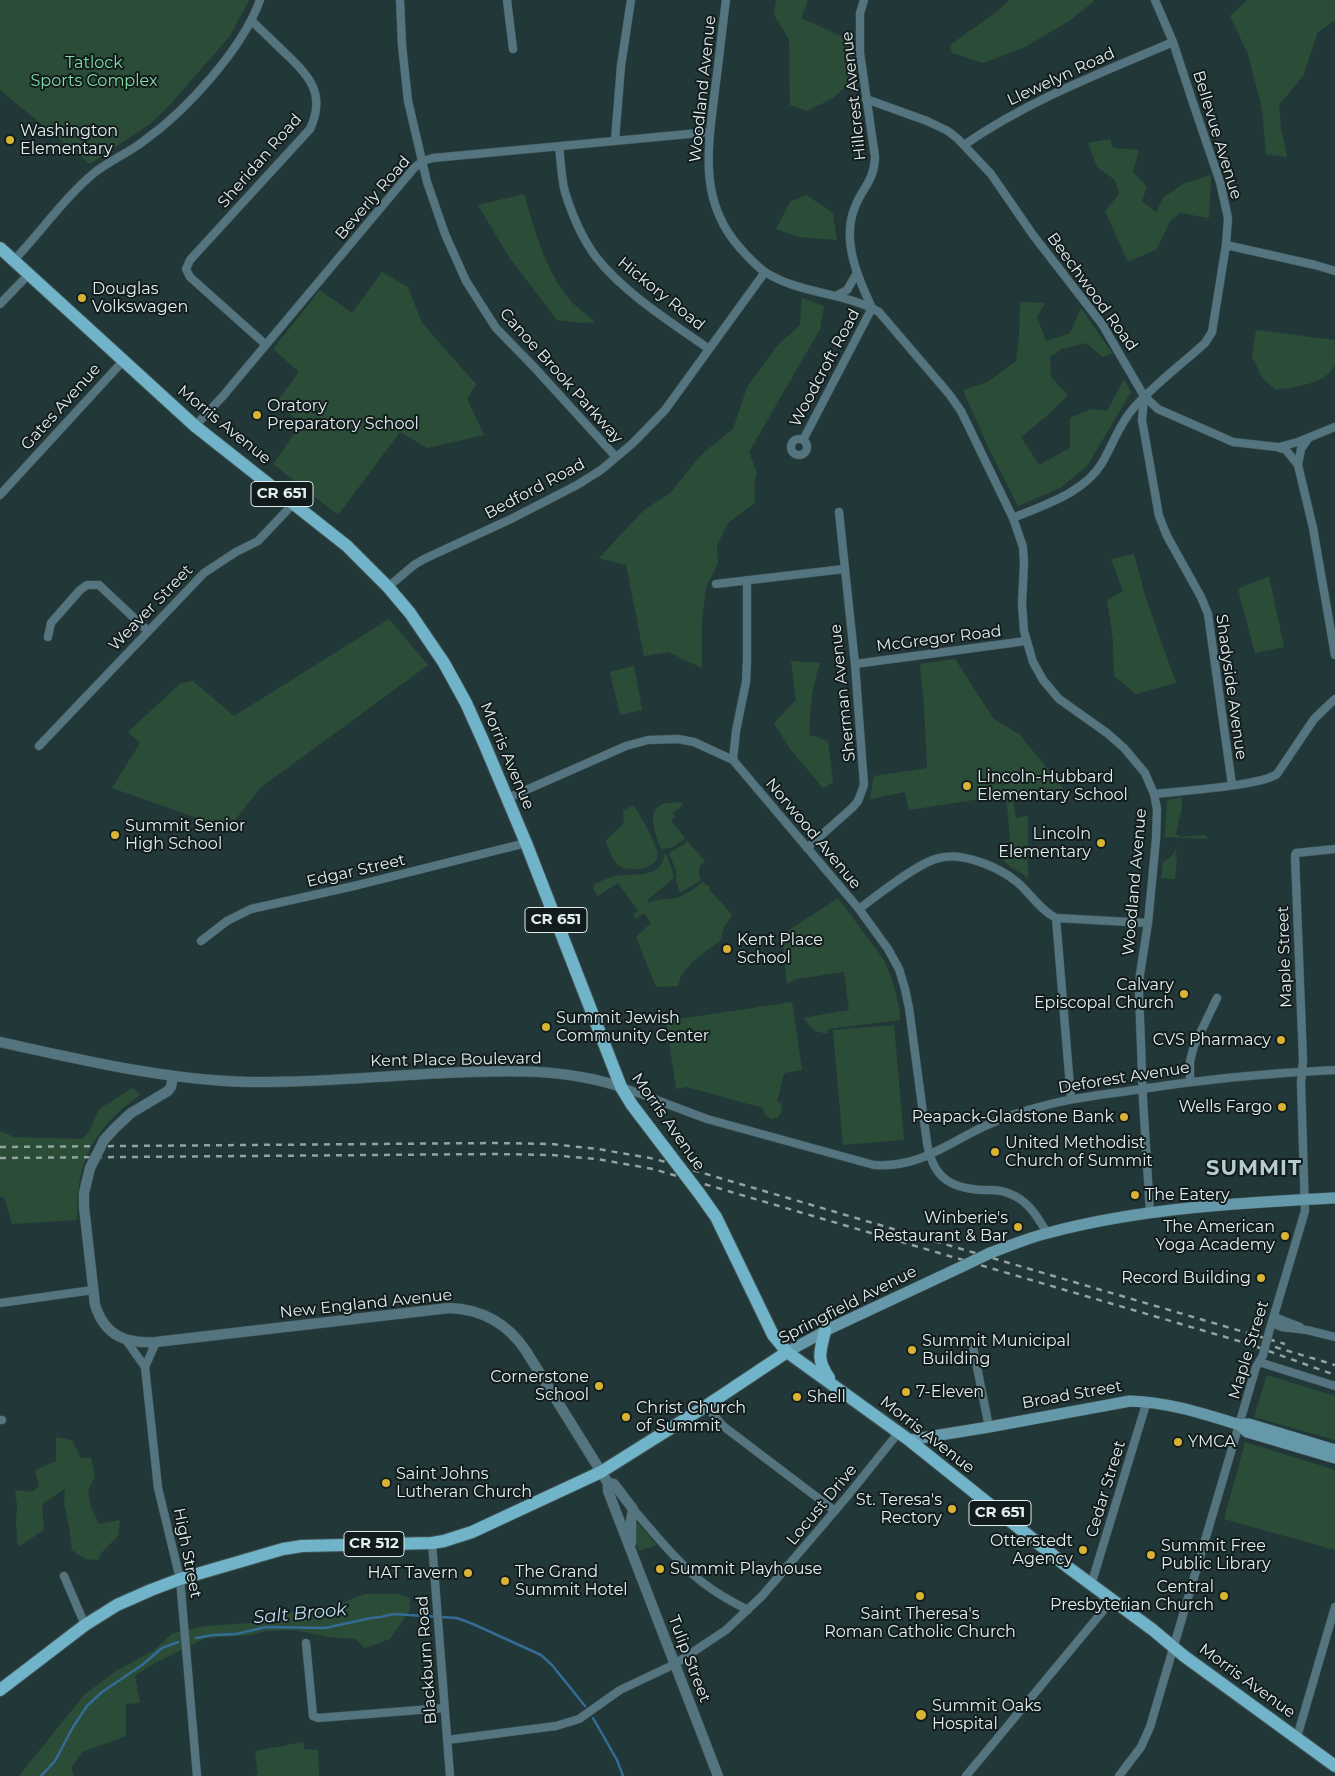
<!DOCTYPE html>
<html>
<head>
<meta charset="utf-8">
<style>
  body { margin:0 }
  canvas { display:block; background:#223738 }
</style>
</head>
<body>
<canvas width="1335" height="1776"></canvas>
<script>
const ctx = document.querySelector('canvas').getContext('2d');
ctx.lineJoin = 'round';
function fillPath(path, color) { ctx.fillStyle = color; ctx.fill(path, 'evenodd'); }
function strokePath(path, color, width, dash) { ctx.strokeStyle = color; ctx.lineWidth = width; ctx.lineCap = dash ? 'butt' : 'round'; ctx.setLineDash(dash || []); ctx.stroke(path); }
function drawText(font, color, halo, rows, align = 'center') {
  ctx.font = font + ' Montserrat,sans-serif'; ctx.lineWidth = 4; ctx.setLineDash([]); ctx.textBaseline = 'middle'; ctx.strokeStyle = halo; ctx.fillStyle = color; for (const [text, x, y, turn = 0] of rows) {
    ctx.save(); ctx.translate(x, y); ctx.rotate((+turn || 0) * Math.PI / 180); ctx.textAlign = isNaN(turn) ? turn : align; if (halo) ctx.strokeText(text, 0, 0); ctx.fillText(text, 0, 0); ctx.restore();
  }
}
fillPath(new Path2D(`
  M 0,0 L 249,0 L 230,36 L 166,109 L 151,123 L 90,164 L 0,90 Z
  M 776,0 L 808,0 L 801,18 L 850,40 L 853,80 L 833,98 L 807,111 L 790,105 L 789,40 L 774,14 Z
  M 1009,0 L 1093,0 L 1093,2 L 1069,21 L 1025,47 L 983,63 L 952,53 L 950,45 L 998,11 Z
  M 1247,0 L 1335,0 L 1335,20 L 1318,32 L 1303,76 L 1279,105 L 1281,130 L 1287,157 L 1266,154 L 1262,109 L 1256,85 L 1248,54 L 1230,16 Z
  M 1110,139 L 1113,148 L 1139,150 L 1133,172 L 1147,187 L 1142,201 L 1156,212 L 1164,197 L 1183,184 L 1211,175 L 1209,218 L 1180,213 L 1170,221 L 1157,249 L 1128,262 L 1105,211 L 1119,194 L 1115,180 L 1097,167 L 1088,143 Z
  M 524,194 C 535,231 545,271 571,301 C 578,309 587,315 595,322 L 583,323 L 557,320 L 511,260 L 478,205 Z
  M 806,195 L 833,213 L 837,240 L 799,237 L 776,229 L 790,202 Z
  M 382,272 L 408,287 L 422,323 L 476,384 L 467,399 L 484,435 L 427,448 L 400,432 L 338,515 L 273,464 L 302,423 L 276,403 L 299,372 L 273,349 L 320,290 L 352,313 Z
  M 802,298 L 824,306 L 820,329 L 749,452 L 757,473 L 754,485 L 755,503 L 728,523 L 717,545 L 718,563 L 706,587 L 702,618 L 702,668 L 668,652 L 644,656 L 626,565 L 599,558 L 644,510 L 670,493 L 702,454 L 733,429 L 747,387 L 777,346 L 800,325 Z
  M 1020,302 L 1045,303 L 1037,317 L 1046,341 L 1070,333 L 1081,308 L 1112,353 L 1103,357 L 1086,343 L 1061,349 L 1050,357 L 1051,377 L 1068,395 L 1048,415 L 1021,437 L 1039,465 L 1070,448 L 1070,418 L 1091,409 L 1107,411 L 1124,379 L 1131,392 L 1087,466 L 1060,488 L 1018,506 L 989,449 L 963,390 L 988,382 L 1016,361 L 1019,337 Z
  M 1256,330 L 1335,340 C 1335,347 1335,357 1335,364 C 1329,384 1293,387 1276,390 L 1262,378 L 1252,356 Z
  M 1134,554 L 1146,599 L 1176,683 L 1136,694 L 1114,676 L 1113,640 L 1107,600 L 1123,591 L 1111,559 Z
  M 1269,576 L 1284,647 L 1255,653 L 1238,589 Z
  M 389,619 L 428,665 L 260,788 L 228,829 L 112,788 L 140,743 L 128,732 L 181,683 L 193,681 L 234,716 Z
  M 955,659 L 993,718 L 1020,735 L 1063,788 L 1062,794 C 1048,802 1027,795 1012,793 L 1016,818 L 1028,816 L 1028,878 L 1004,862 L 1010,838 L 1006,795 L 909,810 L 905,792 L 870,799 L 874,776 L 927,768 L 924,706 L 920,664 Z
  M 791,661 L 820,663 C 812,687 809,710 810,735 L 828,741 L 833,783 L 823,788 L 790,749 L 774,723 L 796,700 Z
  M 634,666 L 642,710 L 620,715 L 610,672 Z
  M 1182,797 L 1182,807 L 1176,834 L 1181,837 L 1205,835 L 1208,839 L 1165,837 L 1167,800 Z
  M 680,802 L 683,805 L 673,813 L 675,817 L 671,821 L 685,838 C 678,845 671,849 661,849 C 657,837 645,813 661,805 C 666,802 674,803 680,802 Z
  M 634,805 C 640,816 655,841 657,851 C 661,870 629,873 618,865 C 612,860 609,848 605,841 L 624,823 L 623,811 Z
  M 687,841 L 705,861 L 699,866 L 699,877 L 701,880 L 681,892 L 679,891 L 676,881 L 676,871 L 669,853 L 683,845 Z
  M 1178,846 L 1175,854 L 1177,859 L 1175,879 L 1161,878 L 1163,862 L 1170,858 Z
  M 664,854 L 666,854 L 674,875 L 673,879 L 647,900 L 648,903 C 657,898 670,900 679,897 C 688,894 696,887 703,882 L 706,885 L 709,885 L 709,889 L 732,915 L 724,927 L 721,940 L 694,960 L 681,975 L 678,986 L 656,987 L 636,937 L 651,923 L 644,913 L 636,919 L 633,914 L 638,911 L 618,883 L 598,896 L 594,890 L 593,885 C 600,882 608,877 616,876 C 633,873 664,879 664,854 Z
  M 838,898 L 884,960 L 892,980 L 899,1006 L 900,1020 L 828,1029 L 828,1034 L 815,1031 L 803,1018 L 849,1010 L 844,972 L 796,979 L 787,984 L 782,935 Z
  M 792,1002 L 802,1070 L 784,1073 L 777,1101 L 782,1104 L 781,1113 L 777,1118 L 771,1119 L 764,1114 L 763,1108 L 687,1087 L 676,1089 L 666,1021 Z
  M 894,1025 L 904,1140 L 843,1145 L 833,1030 Z
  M 133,1088 L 140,1095 C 92,1129 76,1162 77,1220 L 12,1224 L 4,1197 L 0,1197 L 0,1131 L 14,1137 L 83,1139 L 89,1132 L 99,1109 Z
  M 1267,1375 L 1335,1396 L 1335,1440 L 1254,1417 Z
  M 56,1437 L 72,1440 L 81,1458 L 91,1458 L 95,1476 L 88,1491 L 91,1508 L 99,1524 L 120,1520 L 118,1536 L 102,1552 L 98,1560 L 85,1559 L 72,1550 L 69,1526 L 64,1504 L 65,1489 L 42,1504 L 44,1530 L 18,1547 L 16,1523 L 17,1504 L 15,1490 L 32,1492 L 39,1486 L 35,1470 L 56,1461 Z
  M 1245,1442 L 1335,1470 L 1335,1550 L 1224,1519 Z
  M 634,1519 L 657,1545 L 639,1551 L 635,1539 Z
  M 365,1594 L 399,1594 L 410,1598 L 410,1610 L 390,1639 L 365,1648 L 355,1639 L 329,1637 L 295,1630 L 266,1631 L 253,1635 L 205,1638 L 149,1666 L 135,1676 L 140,1703 L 126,1704 L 126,1736 L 82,1752 L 71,1768 L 74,1776 L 19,1776 L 84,1695 L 116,1671 L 153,1651 L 173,1633 L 205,1626 L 251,1623 L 285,1613 L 331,1607 Z
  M 303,1742 L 304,1749 L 318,1750 L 319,1776 L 254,1776 L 258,1774 L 255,1751 Z`), '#2b4d38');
strokePath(new Path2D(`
  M 196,1638 L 213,1635 L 236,1634 L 266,1627 L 325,1628 L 371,1618 L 381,1617 L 393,1614 L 457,1618 L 473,1624 L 541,1655 L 552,1665 L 585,1706
  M 593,1718 L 617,1760 L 623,1776
  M 41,1776 L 55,1761 L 73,1727 L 87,1706 L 102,1692 L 142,1665 L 162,1648 L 178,1642`), '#346c95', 2.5);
const minor = new Path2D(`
  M 400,0 L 402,45 L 408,101 L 427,182 L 445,234 L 466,281 L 496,328 L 534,367 L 616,457
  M 507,0 L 513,49
  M 726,0 C 722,30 719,60 715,90 C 708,148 698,201 740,248 C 748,257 756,266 765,272 C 799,294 844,292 879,312 L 949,394 L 961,411 L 1013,518 L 1023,547 L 1024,563 L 1022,604 L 1024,631 L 1033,662 L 1043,680 L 1059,699 L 1107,733 L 1124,748 L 1145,773 L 1154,794 L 1157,809 L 1156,839 L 1148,923 L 1140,974 L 1139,992 L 1143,1099 L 1150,1213
  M 252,21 C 263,32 275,43 286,54 C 310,76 326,95 310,129 L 190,260 L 186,269 L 190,277 L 265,344
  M 866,99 L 927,121 L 948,131 L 958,139 L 991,174 L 1033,235 L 1102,324 L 1144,396 L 1158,409 L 1233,442 L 1277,447 L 1286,450 L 1298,465 L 1313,528 L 1335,655
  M 615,140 L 621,66 L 631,0
  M 964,145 C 1029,100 1101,73 1173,42
  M 559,147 C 561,162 561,177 565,192 C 572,215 582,238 596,257 C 624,293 672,323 709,349
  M 1226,245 L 1315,265 L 1335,271
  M 14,260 C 41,232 64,198 94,173 C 110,160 129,153 145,140 C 187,110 243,48 260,0
  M 836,296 L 847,290 L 857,273
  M 0,304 L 28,275
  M 1144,397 L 1142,420 L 1159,516 L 1167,536 L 1201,597 L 1208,614 L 1232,785
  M 195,426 L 223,396 L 414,168 L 423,161 L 433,158 L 710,132
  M791 447a8 8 0 1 1 16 0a8 8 0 1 1-16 0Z
  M 803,440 L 872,308 C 858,278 841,240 855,207 C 863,186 874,182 875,157 L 860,53 L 860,13 L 864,0
  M 1279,447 L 1298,442 L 1335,427
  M 1298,465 L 1301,449 L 1308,439
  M 0,495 L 123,361
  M 1013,518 C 1044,505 1084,493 1102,463 C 1112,446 1119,425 1132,410 C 1153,385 1181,365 1205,343 L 1212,332 L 1226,245 L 1228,218 L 1220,182 L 1193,103 L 1173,42 L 1155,0
  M 716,584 L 844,569
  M 388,587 L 414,565 L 424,559 L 511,519 L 577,485 L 601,470 L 633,443 L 665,410 L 765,272
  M 48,637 L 51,623 L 80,590 L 87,585 L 99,585 L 148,631
  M 855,664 L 1026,641
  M 39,746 L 204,573 L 236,552 L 258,541 L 294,503
  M 733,760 L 736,731 L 746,682 L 747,659 L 747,580
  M 1154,794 C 1179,791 1260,786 1277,774 L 1314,719 L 1335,699
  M 508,798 L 626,746 L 648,740 L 678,739 L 694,742 L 733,760 L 859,909 L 888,949 L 899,969 L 905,989 L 909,1008 L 927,1143 C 933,1176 948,1188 982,1190 C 991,1190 999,1189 1008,1193 C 1028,1200 1037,1216 1047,1233
  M 807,848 L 853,807 L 858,801 L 864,785 L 855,664 L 839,512
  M 859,909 C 876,896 919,862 939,858 C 963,852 999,867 1017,882 C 1031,894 1040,910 1056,918 L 1148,923
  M 1056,918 L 1071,1099
  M 201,941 L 227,921 L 251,909 L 354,886 L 526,843
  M 1190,1081 L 1190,1061 L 1194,1046 L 1217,998
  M 622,1087 L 707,1119 L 874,1165 C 920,1168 946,1144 985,1126 C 1004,1117 1023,1111 1043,1106 C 1070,1098 1100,1095 1128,1091 C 1197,1080 1266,1073 1335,1070
  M 0,1303 L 93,1290
  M 1274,1317 L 1300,1327
  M 1272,1323 L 1282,1327 L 1307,1330 L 1335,1337
  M 1269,1332 L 1305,1211 L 1301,1083 L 1303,1060 L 1295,856 L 1296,853 L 1335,849
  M 126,1340 L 145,1367
  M 156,1342 L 145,1367 L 158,1488 L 180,1579 L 197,1776
  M 973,1347 L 989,1427
  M 1259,1362 L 1335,1386
  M 706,1406 L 723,1426 L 835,1511
  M 0,1420 L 2,1420
  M 633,1509 C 655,1534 676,1561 702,1582 C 716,1593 732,1602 748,1610
  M 432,1543 L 450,1776
  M 64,1576 L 85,1625
  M 1091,1585 L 1147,1401
  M 306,1643 L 313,1716 L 318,1718 L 444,1708
  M 1297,1737 L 1335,1607
  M 447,1740 L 556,1726 L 579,1719 L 620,1690 L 675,1664 L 726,1630 L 762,1596 L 845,1499 L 899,1432
  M 966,1776 L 1112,1600
  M 1119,1776 L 1141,1747 L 1150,1727 L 1256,1367 L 1263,1355`);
const tertiary = new Path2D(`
  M 0,1042 C 82,1060 165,1080 249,1082 C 314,1083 380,1076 445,1073 C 503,1070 565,1068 621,1087
  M 104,1140 L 115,1128 L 131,1113 L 168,1091 L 171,1087 L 173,1076
  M 90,1168 L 84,1193 L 84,1207 L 95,1305 C 105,1336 126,1344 156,1342 L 449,1308 C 482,1309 508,1324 526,1351 L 608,1483 L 608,1491 L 718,1776
  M 608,1483 L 614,1484 L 633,1509 L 631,1521 L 631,1543`);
const secondary = new Path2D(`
  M 990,1253 C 1009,1246 1028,1238 1048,1233 C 1141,1208 1239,1203 1335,1198
  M 787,1352 L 833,1327 L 961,1267
  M 1240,1425 L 1247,1432 L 1335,1458
  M 909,1440 L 989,1427 L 1130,1401 C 1168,1402 1204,1414 1240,1425 L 1249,1424 L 1335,1450`);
const primary = new Path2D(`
  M 0,248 L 195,426 L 347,546 L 388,587 L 410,613 L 444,663 L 466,703 L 484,743 L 526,843 L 621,1087 L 632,1105 L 667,1151
  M 699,1193 L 716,1217 L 773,1335 L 787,1352 L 909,1440 L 1069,1568 L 1153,1630 L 1184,1656 L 1335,1766
  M 825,1331 C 820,1352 816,1359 829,1378
  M 0,1690 L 85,1625 L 117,1605 L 151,1590 L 180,1579 L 283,1549 L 302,1546 L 432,1543 L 444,1541 L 472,1532 L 601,1472 L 706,1406 L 787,1352`);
strokePath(minor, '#415455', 9);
strokePath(tertiary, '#415455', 11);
strokePath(secondary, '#415455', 12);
strokePath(primary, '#415455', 14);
strokePath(minor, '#54747f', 8);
strokePath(tertiary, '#54747f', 10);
strokePath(secondary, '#6598a9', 11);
strokePath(primary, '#71b4ca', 12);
strokePath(new Path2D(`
  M 0,1147 L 496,1143 L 551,1144 L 598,1149 L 655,1159 L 1285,1344
  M 0,1158 L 496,1154 L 551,1155 L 597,1159 L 653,1169 L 1249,1344 L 1335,1375
  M 1275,1347 L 1335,1365`), '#93a2a3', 2.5, [6, 6]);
const minorBridge = new Path2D(`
  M 1263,1355 L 1269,1332`);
const tertiaryBridge = new Path2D(`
  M 90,1168 L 104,1140`);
const secondaryBridge = new Path2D(`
  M 961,1267 L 990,1253`);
const primaryBridge = new Path2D(`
  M 667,1151 L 699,1193`);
strokePath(minorBridge, '#415455', 9, []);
strokePath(tertiaryBridge, '#415455', 11, []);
strokePath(secondaryBridge, '#415455', 12, []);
strokePath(primaryBridge, '#415455', 14, []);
strokePath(minorBridge, '#54747f', 8);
strokePath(tertiaryBridge, '#54747f', 10);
strokePath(secondaryBridge, '#6598a9', 11);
strokePath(primaryBridge, '#71b4ca', 12);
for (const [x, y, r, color] of [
  [10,140,5,"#d9b334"],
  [82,298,5,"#d9b334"],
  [257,415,5,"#d9b334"],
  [967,786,5,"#d9b334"],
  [115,835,5,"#d9b334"],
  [1101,843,5,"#d9b334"],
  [727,949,5,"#d9b334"],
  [1184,994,5,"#d9b334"],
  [546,1027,5,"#d9b334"],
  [1281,1040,5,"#d9b334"],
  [1282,1107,5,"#d9b334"],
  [1124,1117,5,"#d9b334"],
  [995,1152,5,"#d9b334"],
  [1135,1195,5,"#d9b334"],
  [1018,1227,5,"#d9b334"],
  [1285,1236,5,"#d9b334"],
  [1261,1278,5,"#d9b334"],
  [912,1350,5,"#d9b334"],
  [599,1386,5,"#d9b334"],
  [906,1392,5,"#d9b334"],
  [797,1397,5,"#d9b334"],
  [626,1417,5,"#d9b334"],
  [1178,1442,5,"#d9b334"],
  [386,1483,5,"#d9b334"],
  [952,1509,5,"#d9b334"],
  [1083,1550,5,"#d9b334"],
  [1151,1555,5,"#d9b334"],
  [660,1569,5,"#d9b334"],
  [468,1573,5,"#d9b334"],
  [505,1581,5,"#d9b334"],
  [920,1596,5,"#d9b334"],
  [1224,1596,5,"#d9b334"],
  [921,1715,6,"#d9b334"]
]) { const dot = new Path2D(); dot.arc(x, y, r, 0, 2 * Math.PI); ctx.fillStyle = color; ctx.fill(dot); strokePath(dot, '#131c1d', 2); }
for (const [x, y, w] of [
  [282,494,62],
  [556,920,62],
  [1000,1513,62],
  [374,1544,60]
]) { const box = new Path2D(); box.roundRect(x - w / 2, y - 12.5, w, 25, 4); ctx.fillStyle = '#131c1d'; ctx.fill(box); strokePath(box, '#e1edee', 1); }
drawText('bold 15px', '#e1edee', null, [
  ["CR 651",282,494],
  ["CR 651",556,920],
  ["CR 651",1000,1513],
  ["CR 512",374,1544]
]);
drawText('16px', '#81dda5', '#131c1d', [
  ["Tatlock",94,63],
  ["Sports Complex",94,81]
]);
drawText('16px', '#e1edee', '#131c1d', [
  ["Llewelyn Road",1061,77,-25],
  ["Woodland Avenue",703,89,-84],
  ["Hillcrest Avenue",854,96,-96],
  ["Bellevue Avenue",1217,135,73],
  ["Sheridan Road",260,161,-49],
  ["Beverly Road",373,198,-49],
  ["Beechwood Road",1092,292,54],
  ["Hickory Road",661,294,39],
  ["Woodcroft Road",825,368,-62],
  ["Canoe Brook Parkway",561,376,48],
  ["Gates Avenue",61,407,-48],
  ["Morris Avenue",224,425,39],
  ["Bedford Road",535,489,-28],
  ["Weaver Street",151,608,-46],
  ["McGregor Road",939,639,-7],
  ["Shadyside Avenue",1231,687,82],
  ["Sherman Avenue",843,693,-96],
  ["Morris Avenue",507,756,67],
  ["Norwood Avenue",813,834,50],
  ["Edgar Street",356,871,-13],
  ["Woodland Avenue",1135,882,-85],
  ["Maple Street",1285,957,-92],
  ["Kent Place Boulevard",456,1060,-1],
  ["Deforest Avenue",1124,1078,-9],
  ["Morris Avenue",668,1122,55],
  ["New England Avenue",366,1304,-6],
  ["Springfield Avenue",848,1305,-27],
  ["Maple Street",1249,1350,-73],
  ["Broad Street",1072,1395,-10],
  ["Morris Avenue",927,1435,38],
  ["Cedar Street",1106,1489,-73],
  ["Locust Drive",822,1505,-50],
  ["High Street",187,1553,79],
  ["Tulip Street",689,1659,69],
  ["Blackburn Road",427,1660,-94],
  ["Morris Avenue",1247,1681,36]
]);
drawText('16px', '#e1edee', '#131c1d', [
  ["Washington",20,131],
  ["Elementary",20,149],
  ["Douglas",92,289],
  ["Volkswagen",92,307],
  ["Oratory",267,406],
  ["Preparatory School",267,424],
  ["Lincoln-Hubbard",977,777],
  ["Elementary School",977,795],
  ["Summit Senior",125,826],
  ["High School",125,844],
  ["Lincoln",1091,834,"right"],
  ["Elementary",1091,852,"right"],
  ["Kent Place",737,940],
  ["School",737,958],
  ["Calvary",1174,985,"right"],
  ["Episcopal Church",1174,1003,"right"],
  ["Summit Jewish",556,1018],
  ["Community Center",556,1036],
  ["CVS Pharmacy",1271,1040,"right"],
  ["Wells Fargo",1272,1107,"right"],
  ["Peapack-Gladstone Bank",1114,1117,"right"],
  ["United Methodist",1005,1143],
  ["Church of Summit",1005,1161],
  ["The Eatery",1145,1195],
  ["Winberie's",1008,1218,"right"],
  ["Restaurant & Bar",1008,1236,"right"],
  ["The American",1275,1227,"right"],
  ["Yoga Academy",1275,1245,"right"],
  ["Record Building",1251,1278,"right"],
  ["Summit Municipal",922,1341],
  ["Building",922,1359],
  ["Cornerstone",589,1377,"right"],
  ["School",589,1395,"right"],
  ["7-Eleven",916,1392],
  ["Shell",807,1397],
  ["Christ Church",636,1408],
  ["of Summit",636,1426],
  ["YMCA",1188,1442],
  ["Saint Johns",396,1474],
  ["Lutheran Church",396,1492],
  ["St. Teresa's",942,1500,"right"],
  ["Rectory",942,1518,"right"],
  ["Otterstedt",1073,1541,"right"],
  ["Agency",1073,1559,"right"],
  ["Summit Free",1161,1546],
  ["Public Library",1161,1564],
  ["Summit Playhouse",670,1569],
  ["The Grand",515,1572],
  ["Summit Hotel",515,1590],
  ["HAT Tavern",458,1573,"right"],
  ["Central",1214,1587,"right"],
  ["Presbyterian Church",1214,1605,"right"],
  ["Saint Theresa's",920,1614,"center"],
  ["Roman Catholic Church",920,1632,"center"],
  ["Summit Oaks",932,1706],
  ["Hospital",932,1724]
], 'left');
drawText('italic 18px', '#c0dff7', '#131c1d', [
  ["Salt Brook",300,1614,-5]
]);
ctx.letterSpacing = '1px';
drawText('bold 21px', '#b4cdce', '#131c1d', [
  ["SUMMIT",1254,1169]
]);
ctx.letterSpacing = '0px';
</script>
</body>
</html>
